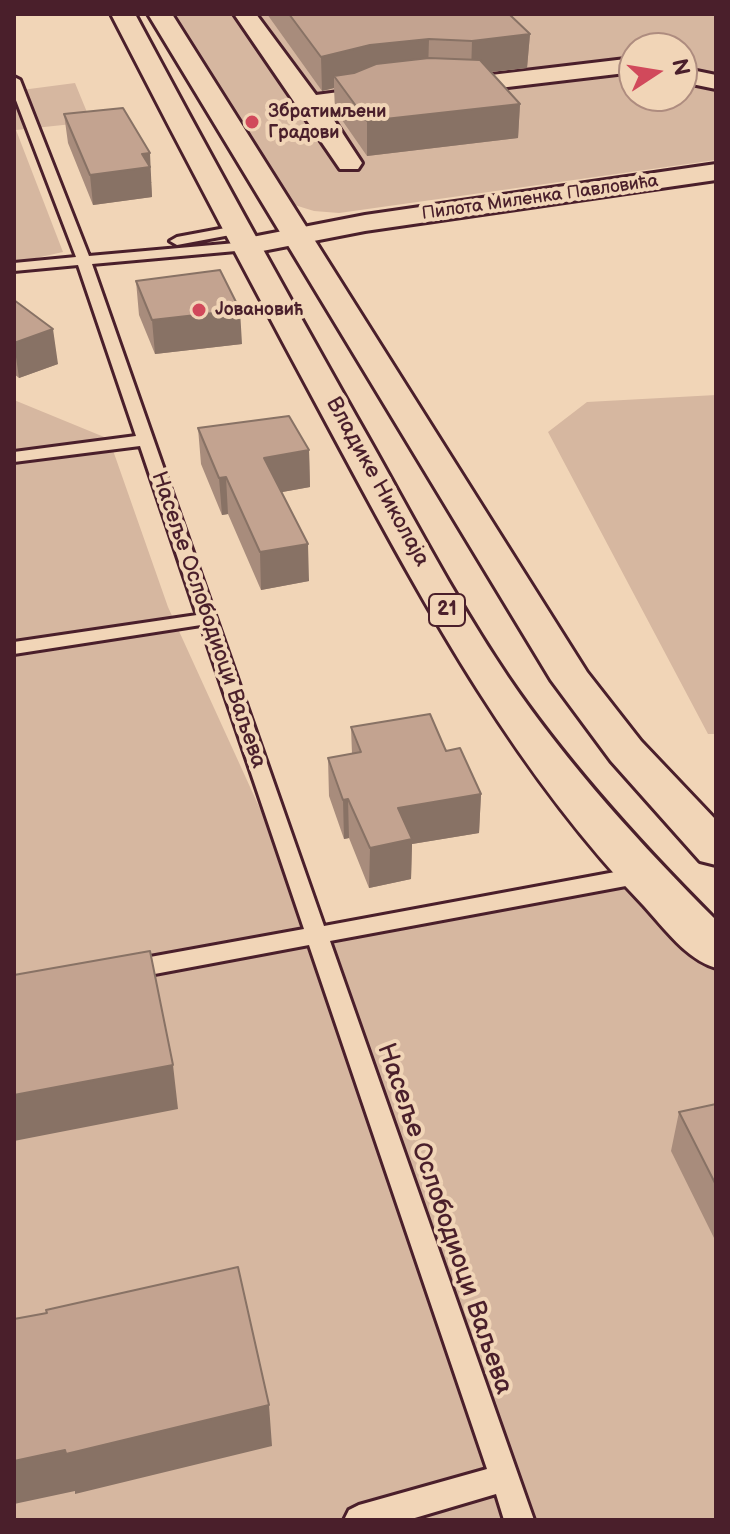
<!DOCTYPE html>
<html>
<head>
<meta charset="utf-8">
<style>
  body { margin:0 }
  #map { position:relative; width:730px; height:1534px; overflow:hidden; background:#f1d5b7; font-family:"Balsamiq Sans",sans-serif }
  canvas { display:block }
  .frame { position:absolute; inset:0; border:16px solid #4a1f2b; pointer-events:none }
  .north { position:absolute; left:618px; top:32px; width:80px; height:80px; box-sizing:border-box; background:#f1d5b7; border:2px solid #ae8c7f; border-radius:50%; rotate:78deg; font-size:22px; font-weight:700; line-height:32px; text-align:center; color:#4a1f2b }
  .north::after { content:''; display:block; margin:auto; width:28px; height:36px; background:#d1495b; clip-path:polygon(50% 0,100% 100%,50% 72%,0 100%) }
</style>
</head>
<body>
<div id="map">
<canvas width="730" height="1534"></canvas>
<div class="frame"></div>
<div class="north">N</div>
</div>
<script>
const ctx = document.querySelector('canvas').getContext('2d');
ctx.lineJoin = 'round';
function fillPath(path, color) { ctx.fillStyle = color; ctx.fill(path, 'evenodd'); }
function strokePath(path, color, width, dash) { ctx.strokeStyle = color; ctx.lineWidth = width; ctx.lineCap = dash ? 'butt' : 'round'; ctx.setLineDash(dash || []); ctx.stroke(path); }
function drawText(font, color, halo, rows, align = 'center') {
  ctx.font = font + ' "Balsamiq Sans",sans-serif'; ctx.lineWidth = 8; ctx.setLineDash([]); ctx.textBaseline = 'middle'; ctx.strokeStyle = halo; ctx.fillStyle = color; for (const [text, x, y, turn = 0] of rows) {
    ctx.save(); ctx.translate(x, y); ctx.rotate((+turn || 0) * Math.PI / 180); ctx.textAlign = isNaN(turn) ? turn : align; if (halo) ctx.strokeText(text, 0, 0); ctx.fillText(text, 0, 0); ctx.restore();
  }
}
fillPath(new Path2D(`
  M 174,14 L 716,14 L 716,160 L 339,213 L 314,211 L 288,203 ZM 634,48 L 682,48 L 682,96 L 634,96 Z
  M 75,83 L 91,122 L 16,130 L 63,252 L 14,263 L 14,91 Z
  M 716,395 L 716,734 L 708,734 L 548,432 L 587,402 Z
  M 14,400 L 109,439 L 168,607 L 318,936 L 642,875 L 716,947 L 716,1520 L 14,1520 Z`), '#d6b7a0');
const lane = new Path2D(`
  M 14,77 L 20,80 L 89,256 L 247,242 L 254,246 L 247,250 L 92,264 L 324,926 L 642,867 L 650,870 L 653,875 L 650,880 L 642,883 L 330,941 L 534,1520 L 504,1520 L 496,1494 L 408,1520 L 344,1520 L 349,1510 L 359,1505 L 487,1469 L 309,945 L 128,979 L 120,976 L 117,970 L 120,964 L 128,961 L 304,929 L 201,625 L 14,654 L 14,642 L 197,615 L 140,446 L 14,462 L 14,452 L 136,436 L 78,265 L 14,271 L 14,263 L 76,257 L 14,95 Z
  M 236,226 L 243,230 L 241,233 L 177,245 L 170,241 L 177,237 Z`);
const street = new Path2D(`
  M 234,14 L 256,14 L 316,95 L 339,92 L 370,81 L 428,75 L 474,77 L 634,58 L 634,72 L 474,91 L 428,89 L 375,95 L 353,104 L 326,108 L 362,163 L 358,169 L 340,169 Z
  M 682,68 L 716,75 L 716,89 L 682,82 Z
  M 716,164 L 716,180 L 365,231 L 247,254 L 237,252 L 233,246 L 237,240 L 247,238 L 365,215 Z`);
const primary = new Path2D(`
  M 111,14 L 135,14 C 207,149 281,283 356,416 C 406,503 452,594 508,677 C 568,765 641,845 716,920 L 716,968 C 686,959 665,929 644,906 C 517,774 429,614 343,454 C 264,308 187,162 111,14 Z
  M 148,14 L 172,14 L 587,672 L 641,741 L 716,820 L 716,865 L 700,861 L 611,761 L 551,680 Z`);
strokePath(lane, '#4a1f2b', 6);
strokePath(street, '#4a1f2b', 6);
strokePath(primary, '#4a1f2b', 6);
fillPath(lane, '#f1d5b7');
fillPath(street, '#f1d5b7');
fillPath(primary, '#f1d5b7');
fillPath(new Path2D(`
  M 267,14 L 509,14 L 530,34 L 527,68 L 491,72 L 520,104 L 518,138 L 367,156 L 335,110 L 334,88 L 322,91 Z
  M 64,114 L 152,183 L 151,183 L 152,197 L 93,205 L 68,143 Z
  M 136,281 L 242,344 L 155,354 L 139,315 Z
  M 14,300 L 58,364 L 19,378 L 14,374 Z
  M 198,428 L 309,450 L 310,487 L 282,492 L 309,581 L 261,590 L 228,514 L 222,515 L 201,464 Z
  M 351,727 L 446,751 L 481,794 L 479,833 L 412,844 L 411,879 L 369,888 L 349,838 L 344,839 L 329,796 L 328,758 L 352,754 Z
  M 716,1104 L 716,1242 L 671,1151 L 679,1112 Z`), '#a88c7c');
fillPath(new Path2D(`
  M 530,34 L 527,68 L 471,74 L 472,41 Z
  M 429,39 L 428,72 L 334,76 L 334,88 L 322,91 L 321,57 L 370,45 Z
  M 520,104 L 518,138 L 367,156 L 367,121 Z
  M 150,153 L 152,197 L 93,205 L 90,175 L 142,154 Z
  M 240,310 L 242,344 L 155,354 L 152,320 Z
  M 53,329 L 58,364 L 19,378 L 14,343 Z
  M 309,450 L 310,487 L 266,495 L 264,458 Z
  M 226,477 L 228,514 L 222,515 L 219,478 Z
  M 308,544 L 309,581 L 261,590 L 260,552 Z
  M 481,794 L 479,833 L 412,844 L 411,879 L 369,888 L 370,848 L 398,808 Z
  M 348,799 L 349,838 L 344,839 L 343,800 Z
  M 173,1065 L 178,1109 L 14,1141 L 14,1095 Z
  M 269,1405 L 272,1446 L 75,1494 L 75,1491 L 14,1504 L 14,1461 Z`), '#887265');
const building = new Path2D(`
  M 289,14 L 509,14 L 530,34 L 472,41 L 429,39 L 370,45 L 321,57 Z
  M 429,58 L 480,60 L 520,104 L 367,121 L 334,76 L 354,73 L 376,64 Z
  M 123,108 L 150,153 L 142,154 L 150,167 L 90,175 L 64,114 Z
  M 220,270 L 240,310 L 152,320 L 136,281 Z
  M 14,300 L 53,329 L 14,343 Z
  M 289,416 L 309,450 L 264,458 L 308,544 L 260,552 L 226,477 L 219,478 L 198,428 Z
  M 430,714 L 446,751 L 460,748 L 481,794 L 398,808 L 412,839 L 370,848 L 348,799 L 343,800 L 328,758 L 361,752 L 351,727 Z
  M 150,951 L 173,1065 L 14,1095 L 14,975 Z
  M 716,1104 L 716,1185 L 679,1112 Z
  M 238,1267 L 269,1405 L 66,1454 L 65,1450 L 14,1461 L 14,1319 L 47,1313 L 46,1310 Z`);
fillPath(building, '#c3a390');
strokePath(building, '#887265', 2);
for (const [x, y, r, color] of [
  [252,122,8,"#d1495b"],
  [199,310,8,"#d1495b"]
]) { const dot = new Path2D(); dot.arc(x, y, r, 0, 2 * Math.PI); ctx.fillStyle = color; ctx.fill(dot); strokePath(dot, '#f1d5b7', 3); }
drawText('bold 18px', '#4a1f2b', '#f1d5b7', [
  ["Збратимљени",268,112],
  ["Градови",268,133],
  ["Јовановић",215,310]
], 'left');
drawText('18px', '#4a1f2b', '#f1d5b7', [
  ["Пилота Миленка Павловића",540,198,-8]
]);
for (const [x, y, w] of [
  [447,610,36]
]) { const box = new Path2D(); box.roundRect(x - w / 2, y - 16, w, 32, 6); ctx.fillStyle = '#f1d5b7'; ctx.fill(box); strokePath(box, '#4a1f2b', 2); }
drawText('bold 20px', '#4a1f2b', null, [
  ["21",447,610]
]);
drawText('22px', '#4a1f2b', '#f1d5b7', [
  ["Владике Николаја",377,482,61],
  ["Насеље Ослободиоци Ваљева",208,620,71]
]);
drawText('26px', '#4a1f2b', '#f1d5b7', [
  ["Насеље Ослободиоци Ваљева",444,1219,71]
]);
</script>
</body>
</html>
